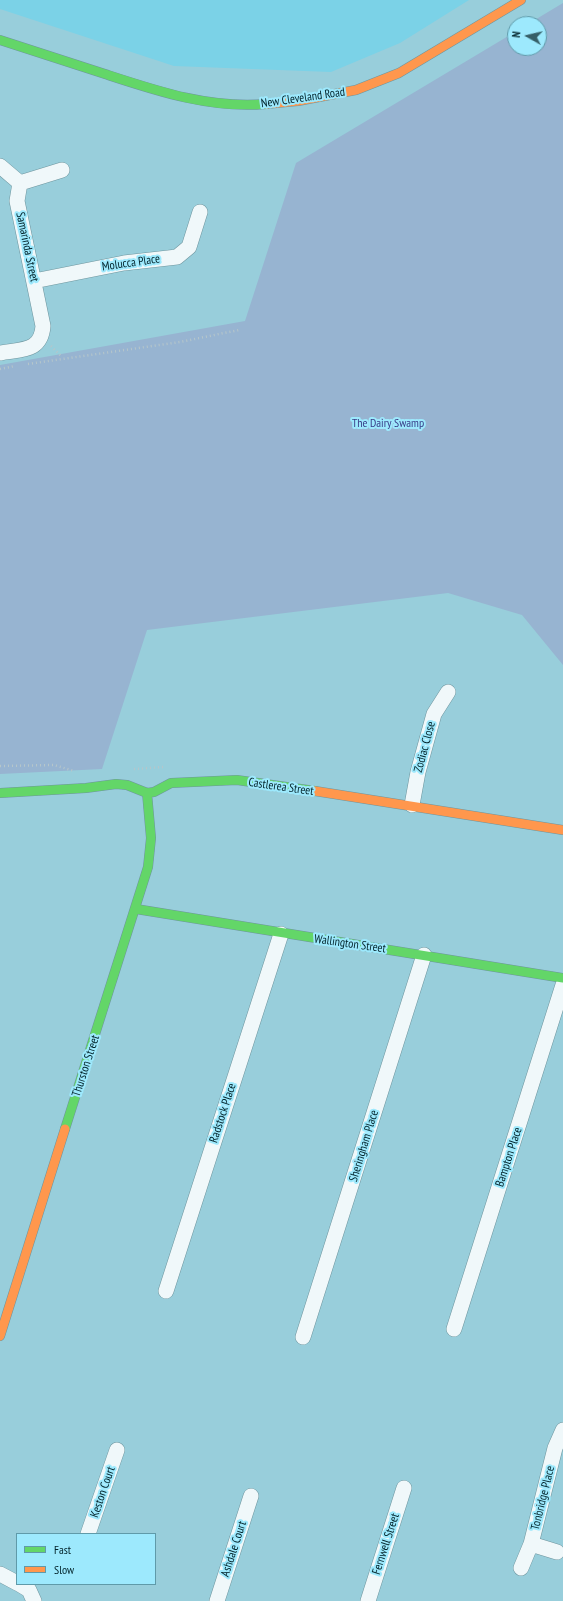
<!DOCTYPE html>
<html>
<head>
<meta charset="utf-8">
<style>
  body { margin:0 }
  #map { position:relative; width:563px; height:1601px; overflow:hidden; background:#98cedb; font-family:"PT Sans Narrow",sans-serif }
  canvas { display:block }
  .legend { position:absolute; left:16px; top:1533px; width:140px; height:52px; box-sizing:border-box; background:#9de9fd; border:1px solid #5f9aa9; margin:0; padding:5px 7px; list-style:none; font-size:12px; color:#02232a }
  .legend li { display:flex; align-items:center; gap:8px; height:20px }
  .legend b { width:20px; border:1px solid #5f9aa9 }
  .north { position:absolute; left:507px; top:16px; width:40px; height:40px; box-sizing:border-box; background:#9de9fd; border:1px solid #5f9aa9; border-radius:50%; rotate:278deg; font-size:11px; font-weight:700; line-height:16px; text-align:center; color:#02232a }
  .north::after { content:''; display:block; margin:auto; width:14px; height:18px; background:#365f68; clip-path:polygon(50% 0,100% 100%,50% 72%,0 100%) }
</style>
</head>
<body>
<div id="map">
<canvas width="563" height="1601"></canvas>
<ul class="legend">
<li><b style="height:5px;background:#63d668"></b>Fast</li>
<li><b style="height:5px;background:#ff974d"></b>Slow</li>
</ul>
<div class="north">N</div>
</div>
<script>
const ctx = document.querySelector('canvas').getContext('2d');
ctx.lineJoin = 'round';
function fillPath(path, color) { ctx.fillStyle = color; ctx.fill(path, 'evenodd'); }
function strokePath(path, color, width, dash) { ctx.strokeStyle = color; ctx.lineWidth = width; ctx.lineCap = dash ? 'butt' : 'round'; ctx.setLineDash(dash || []); ctx.stroke(path); }
function drawText(font, color, halo, rows, align = 'center') {
  ctx.font = font + ' "PT Sans Narrow",sans-serif'; ctx.lineWidth = 4; ctx.setLineDash([]); ctx.textBaseline = 'middle'; ctx.strokeStyle = halo; ctx.fillStyle = color; for (const [text, x, y, turn = 0] of rows) {
    ctx.save(); ctx.translate(x, y); ctx.rotate((+turn || 0) * Math.PI / 180); ctx.textAlign = isNaN(turn) ? turn : align; if (halo) ctx.strokeText(text, 0, 0); ctx.fillText(text, 0, 0); ctx.restore();
  }
}
fillPath(new Path2D(`
  M 0,0 L 469,0 L 400,43 L 331,72 L 174,66 L 0,9 Z`), '#7bd2e7');
fillPath(new Path2D(`
  M 563,3 L 563,665 L 522,615 L 448,593 L 147,630 L 102,769 L 0,774 L 0,365 L 245,321 L 296,163 L 515,32 L 515,48 L 539,48 L 539,24 L 528,24 Z`), '#97b4d1');
const street = new Path2D(`
  M 0,166 L 20,183 L 17,201 L 43,326 C 41,352 22,349 0,353
  M 20,183 L 62,170
  M 34,281 L 124,263 L 177,257 L 189,247 L 200,212
  M 412,805 L 418,772 L 434,714 L 448,692
  M 166,1291 L 281,934
  M 454,1329 L 563,985
  M 303,1337 L 424,955
  M 88,1534 L 117,1450
  M 531,1544 L 557,1552
  M 521,1568 L 531,1544 L 555,1448 L 563,1430
  M 0,1574 L 17,1583
  M 19,1584 L 29,1590 L 34,1601
  M 217,1601 L 251,1496
  M 368,1601 L 404,1488`);
const fast = new Path2D(`
  M 0,40 C 35,51 70,63 105,74 C 157,91 210,109 266,104
  M 0,793 L 86,788 L 116,784 L 127,785 L 147,793 L 154,792 L 171,783 L 237,780 L 315,791
  M 136,909 L 563,978
  M 65,1129 L 148,867 L 151,838 L 147,793`);
const slow = new Path2D(`
  M 266,104 L 298,101 L 356,90 L 399,73 L 521,0
  M 315,791 L 563,830
  M 0,1336 L 65,1129`);
strokePath(street, '#6e959e', 16);
strokePath(fast, '#6e959e', 10);
strokePath(slow, '#6e959e', 10);
strokePath(new Path2D(`
  M 51,346 L 62,357
  M 28,364 L 180,342 L 239,330
  M 0,369 L 15,366
  M 0,766 L 54,765 L 74,771
  M 134,769 L 163,767`), '#b6c6ca', 2.5, [1, 3]);
strokePath(street, '#f0f8fa', 15);
strokePath(fast, '#63d668', 9);
strokePath(slow, '#ff974d', 9);
drawText('12px', '#02232a', '#9de9fd', [
  ["New Cleveland Road",303,98,-8],
  ["Samarinda Street",27,247,78],
  ["Molucca Place",131,263,-8],
  ["Zodiac Close",425,747,-75],
  ["Castlerea Street",281,787,8],
  ["Wallington Street",350,944,8],
  ["Thurston Street",86,1066,-72],
  ["Radstock Place",223,1113,-72],
  ["Sheringham Place",364,1146,-73],
  ["Bampton Place",509,1157,-72],
  ["Keston Court",103,1492,-71],
  ["Tonbridge Place",543,1498,-76],
  ["Fernwell Street",386,1544,-72],
  ["Ashdale Court",234,1549,-72]
]);
drawText('12px', '#383d87', '#9de9fd', [
  ["The Dairy Swamp",388,424]
]);
</script>
</body>
</html>
